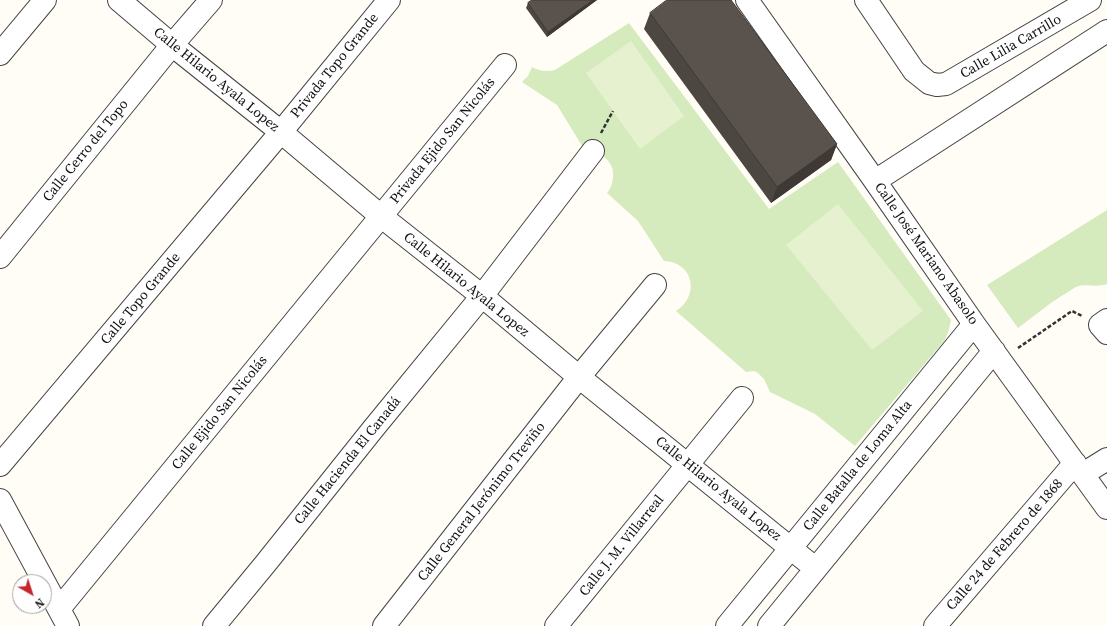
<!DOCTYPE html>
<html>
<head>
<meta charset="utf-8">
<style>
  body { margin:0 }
  #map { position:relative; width:1107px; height:626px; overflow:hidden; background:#fffdf5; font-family:"Source Serif 4",serif }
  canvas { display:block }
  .north { position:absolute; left:12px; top:574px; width:40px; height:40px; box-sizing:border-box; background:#fff; border:1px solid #a0a0a0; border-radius:50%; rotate:141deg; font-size:11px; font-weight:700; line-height:16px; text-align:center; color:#111 }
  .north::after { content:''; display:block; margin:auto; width:14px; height:18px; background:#c4262e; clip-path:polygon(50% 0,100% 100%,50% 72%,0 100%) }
</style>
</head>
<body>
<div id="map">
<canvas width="1107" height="626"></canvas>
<div class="north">N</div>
</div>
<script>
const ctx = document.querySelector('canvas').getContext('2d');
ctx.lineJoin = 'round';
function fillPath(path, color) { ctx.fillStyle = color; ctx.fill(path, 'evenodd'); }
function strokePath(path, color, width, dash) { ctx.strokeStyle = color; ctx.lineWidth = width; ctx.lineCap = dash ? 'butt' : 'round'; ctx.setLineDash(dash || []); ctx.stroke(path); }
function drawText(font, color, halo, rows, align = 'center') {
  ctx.font = font + ' "Source Serif 4",serif'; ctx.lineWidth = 4; ctx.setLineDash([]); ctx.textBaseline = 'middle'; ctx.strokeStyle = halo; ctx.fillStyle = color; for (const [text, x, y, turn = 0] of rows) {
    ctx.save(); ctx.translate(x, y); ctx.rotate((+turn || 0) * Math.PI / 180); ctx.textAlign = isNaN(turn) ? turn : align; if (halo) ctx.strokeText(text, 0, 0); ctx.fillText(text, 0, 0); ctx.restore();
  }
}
fillPath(new Path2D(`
  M 629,23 L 769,209 L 838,162 L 951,320 L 948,333 L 944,341 L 855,446 L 815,414 L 770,392 L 764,379 L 758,373 L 754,371 L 746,372 L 676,311 C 700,296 694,262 664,261 L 638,221 L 607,193 C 611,188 612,184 613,178 C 615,159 599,153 584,149 L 557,105 L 522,82 L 528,76 L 532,67 C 539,71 547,72 555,70 Z
  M 1107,210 L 1107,284 C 1096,288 1086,283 1076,287 C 1072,289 1067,293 1063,295 C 1047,305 1033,317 1018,328 L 987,285 Z`), '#d5ebbd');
fillPath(new Path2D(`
  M 631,41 L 684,116 L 640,149 L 586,73 Z
  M 838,204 L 923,311 L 872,350 L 786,245 Z`), '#e6f2cf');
const minor = new Path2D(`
  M 119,0 L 172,45 L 281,132 L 382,217 L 482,296 L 579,377 L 815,568
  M 747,0 L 875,181 L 974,324 L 1107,508
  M 866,0 L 914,71 L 929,83 L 937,85 L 946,84 L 1090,0
  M 0,54 L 45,0
  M 875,181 L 1107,31
  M 0,257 L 172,45 L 211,0
  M 1107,320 L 1100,325 L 1107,333
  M 0,465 L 281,132 L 389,0
  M 1083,474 L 1107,459
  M 0,500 L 68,626
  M 59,609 L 505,65
  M 214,626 L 266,563 L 373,429 L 482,296 L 593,151
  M 384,626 L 579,377 L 655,285
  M 556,626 L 742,398
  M 727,626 L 974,324
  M 769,626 L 994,351
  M 935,626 L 1075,463`);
strokePath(minor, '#444', 24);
strokePath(new Path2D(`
  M 601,133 L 613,111
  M 1018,348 L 1072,311 L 1082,316`), '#333', 2.5, [4, 2]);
strokePath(minor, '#fff', 22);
fillPath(new Path2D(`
  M 532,0 L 597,0 L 547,37 L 526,8 L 528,3 Z
  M 650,13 L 837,144 L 831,160 L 771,203 L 644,29 Z`), '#4d4742');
fillPath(new Path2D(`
  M 593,0 L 597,0 L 547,37 L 548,32 Z
  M 837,144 L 831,160 L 771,203 L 777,187 Z`), '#3f3936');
const building = new Path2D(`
  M 532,0 L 593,0 L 548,32 L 528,3 Z
  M 667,0 L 731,0 L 837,144 L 777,187 L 650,13 Z`);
fillPath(building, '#5a524d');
strokePath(building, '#3f3936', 1);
drawText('14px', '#111', '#fff', [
  ["Calle Lilia Carrillo",1011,47,-30],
  ["Privada Topo Grande",335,66,-51],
  ["Calle Hilario Ayala Lopez",216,80,39],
  ["Privada Ejido San Nicolás",443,141,-51],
  ["Calle Cerro del Topo",86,151,-51],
  ["Calle José Mariano Abasolo",926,254,55],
  ["Calle Hilario Ayala Lopez",466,285,39],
  ["Calle Topo Grande",141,299,-50],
  ["Calle Ejido San Nicolás",220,413,-51],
  ["Calle Hacienda El Canadá",348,461,-51],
  ["Calle Batalla de Loma Alta",858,466,-51],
  ["Calle Hilario Ayala Lopez",718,489,39],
  ["Calle General Jerónimo Treviño",482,502,-52],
  ["Calle 24 de Febrero de 1868",1005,545,-49],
  ["Calle J. M. Villarreal",622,546,-51]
]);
</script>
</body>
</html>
